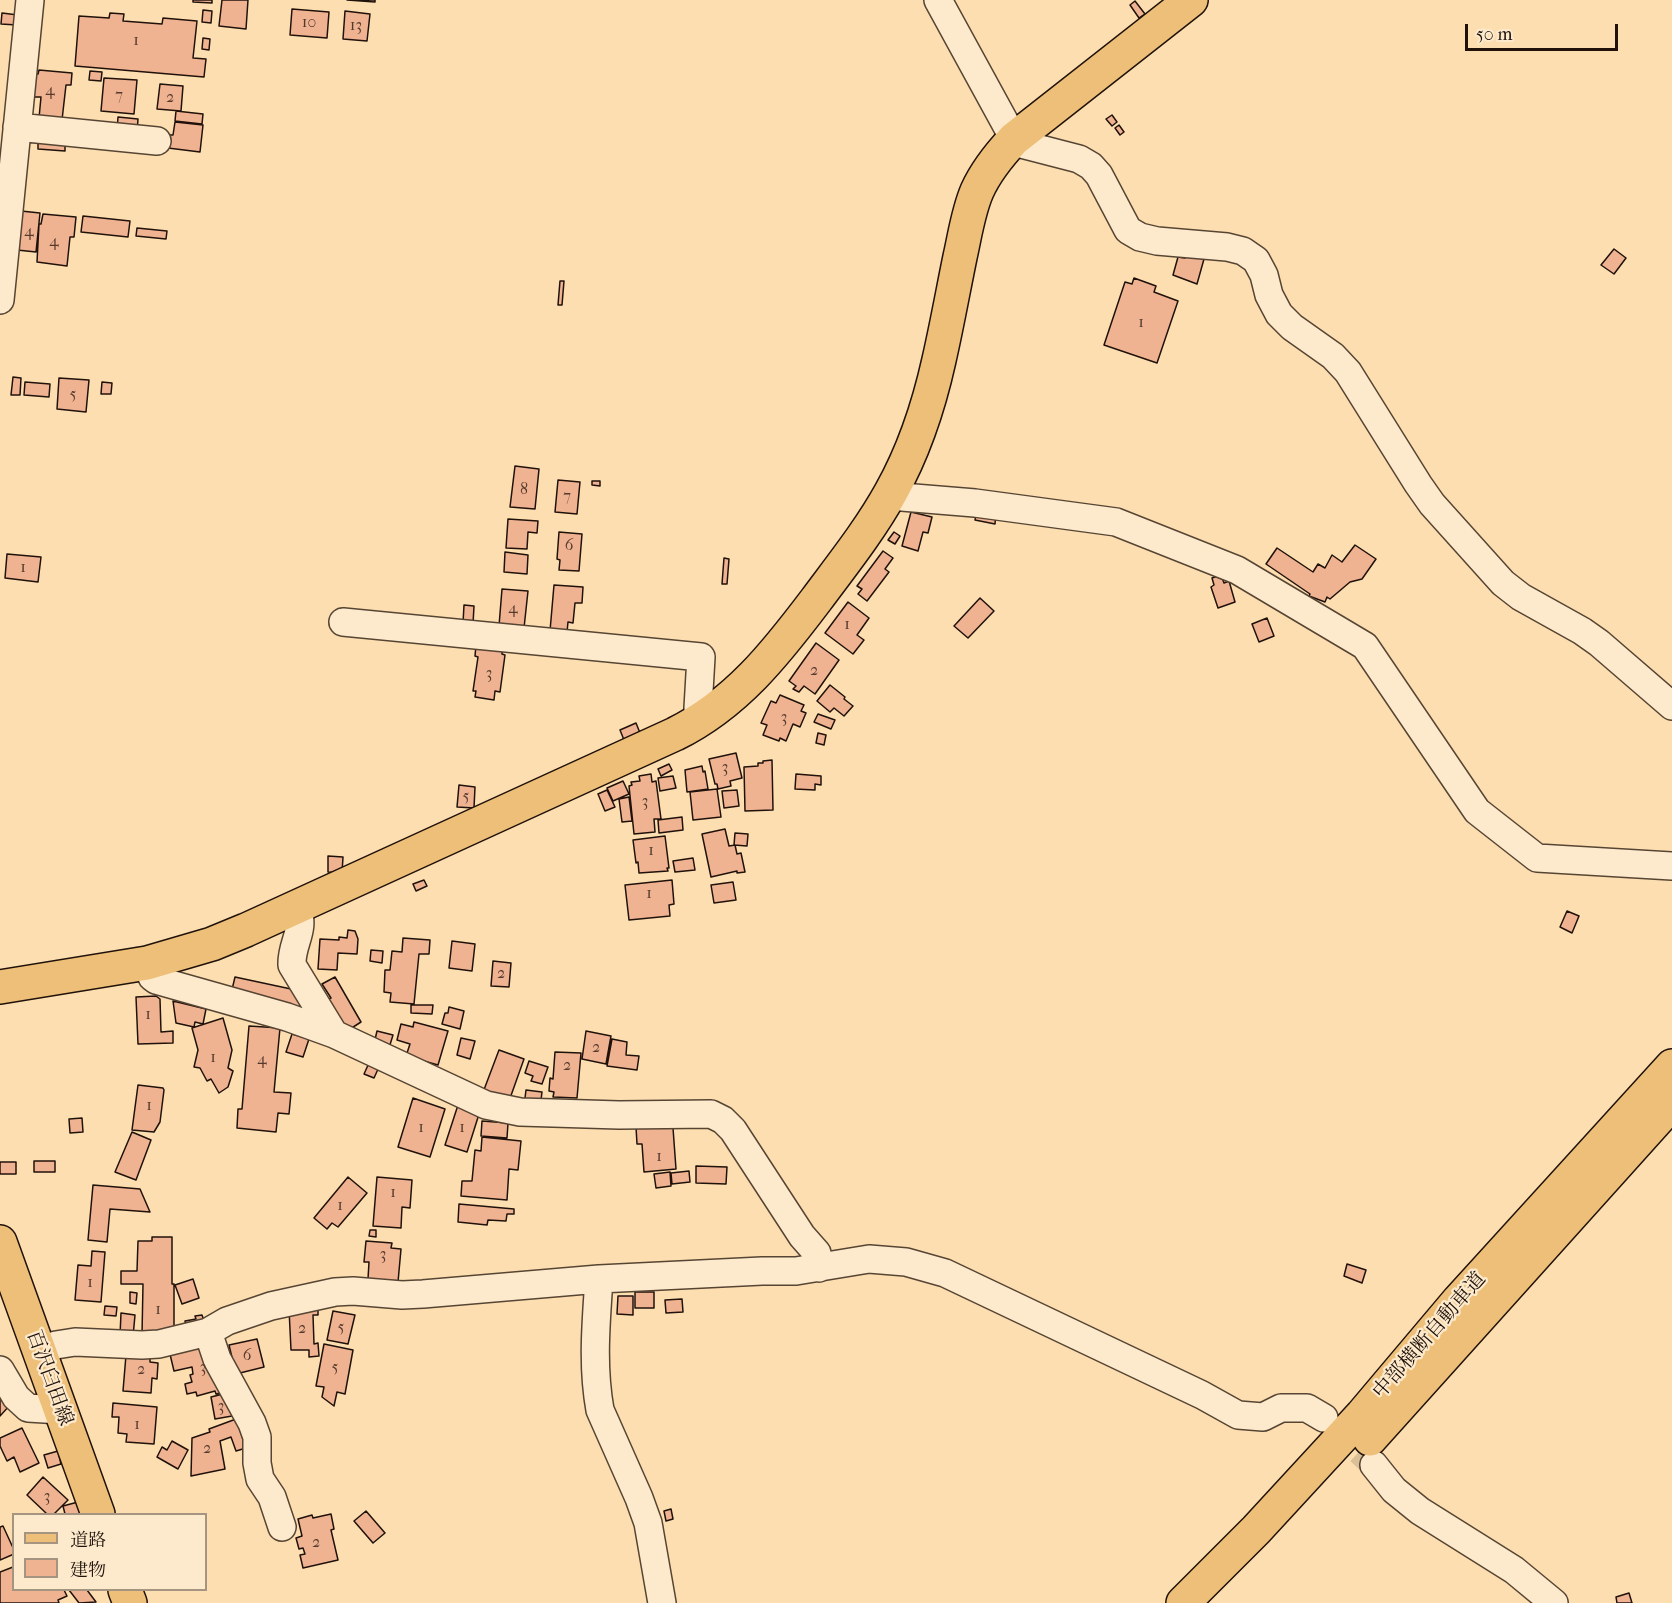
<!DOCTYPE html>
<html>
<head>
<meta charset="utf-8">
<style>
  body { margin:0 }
  #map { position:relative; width:1672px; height:1603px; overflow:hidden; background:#fcdeb0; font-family:"IM FELL French Canon","Noto Serif JP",serif }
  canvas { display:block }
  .legend { position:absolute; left:12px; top:1513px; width:195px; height:78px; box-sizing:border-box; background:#fdeacc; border:2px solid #a5947f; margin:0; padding:8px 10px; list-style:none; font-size:18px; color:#20120b }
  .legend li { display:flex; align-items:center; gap:12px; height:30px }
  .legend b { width:30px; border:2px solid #a5947f }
  .scale { position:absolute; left:1465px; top:24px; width:153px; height:27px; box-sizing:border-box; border:3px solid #20120b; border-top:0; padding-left:8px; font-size:18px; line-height:21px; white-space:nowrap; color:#20120b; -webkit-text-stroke:4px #fdeacc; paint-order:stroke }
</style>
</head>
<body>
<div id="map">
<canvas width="1672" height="1603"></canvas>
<ul class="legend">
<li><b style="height:8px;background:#eebf78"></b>道路</li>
<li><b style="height:16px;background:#f0b392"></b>建物</li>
</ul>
<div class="scale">50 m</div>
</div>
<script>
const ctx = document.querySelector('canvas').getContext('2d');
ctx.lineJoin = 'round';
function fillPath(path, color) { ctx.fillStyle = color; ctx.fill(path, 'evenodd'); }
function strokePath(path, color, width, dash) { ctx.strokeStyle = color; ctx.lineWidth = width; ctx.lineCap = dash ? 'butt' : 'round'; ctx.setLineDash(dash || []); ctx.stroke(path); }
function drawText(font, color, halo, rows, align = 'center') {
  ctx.font = font + ' "IM FELL French Canon","Noto Serif JP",serif'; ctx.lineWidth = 4.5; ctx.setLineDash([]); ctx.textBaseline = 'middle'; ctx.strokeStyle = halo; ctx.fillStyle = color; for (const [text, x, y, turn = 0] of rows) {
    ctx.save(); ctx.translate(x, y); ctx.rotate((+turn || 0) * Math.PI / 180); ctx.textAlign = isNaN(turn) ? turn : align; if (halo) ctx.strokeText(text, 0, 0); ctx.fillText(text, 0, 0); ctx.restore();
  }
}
const building = new Path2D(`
  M 193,0 L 212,0 L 212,3 L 193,2 Z
  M 222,0 L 248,0 L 246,29 L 219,26 Z
  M 347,0 L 375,0 L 375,2 Z
  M 1135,1 L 1145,14 L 1139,18 L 1130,5 Z
  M 292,9 L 329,12 L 327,38 L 290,35 Z
  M 203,10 L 212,11 L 211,23 L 202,22 Z
  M 345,11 L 370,14 L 367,41 L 343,39 Z
  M 2,13 L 18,15 L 17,25 L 1,24 Z
  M 110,13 L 124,14 L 123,21 L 162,24 L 163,18 L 197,21 L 193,58 L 206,59 L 204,77 L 75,66 L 79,16 L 109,18 Z
  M 203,38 L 210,39 L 209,50 L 202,49 Z
  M 39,70 L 72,73 L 71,85 L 66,85 L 62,120 L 39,118 L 41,97 L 34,97 L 35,74 L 38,74 Z
  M 90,71 L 102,72 L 101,81 L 89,80 Z
  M 104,78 L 137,80 L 134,114 L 101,111 Z
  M 160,84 L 183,86 L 181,111 L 157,109 Z
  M 176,111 L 203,114 L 202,124 L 175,121 Z
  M 1112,115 L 1117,122 L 1112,126 L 1106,119 Z
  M 118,117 L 138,119 L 137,133 L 117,131 Z
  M 175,122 L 203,125 L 200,152 L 168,148 L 169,135 L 173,135 Z
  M 1119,125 L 1124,132 L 1120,135 L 1115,128 Z
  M 38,141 L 65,144 L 65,151 L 38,149 Z
  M 21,211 L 40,213 L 36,252 L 17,250 Z
  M 43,214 L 76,217 L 74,237 L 70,237 L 67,266 L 37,262 L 39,224 L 41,224 Z
  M 83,216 L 130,221 L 128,237 L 81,232 Z
  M 137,228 L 167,231 L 166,239 L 136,236 Z
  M 1614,249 L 1626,258 L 1614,274 L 1601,265 Z
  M 1186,256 L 1204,259 L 1197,284 L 1173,275 L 1178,257 L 1185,258 Z
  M 1134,278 L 1156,286 L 1154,292 L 1178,301 L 1157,363 L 1104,345 L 1125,282 L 1132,284 Z
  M 560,281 L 564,281 L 562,305 L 558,305 Z
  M 13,377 L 21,378 L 20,395 L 11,395 Z
  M 59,378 L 89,380 L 86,412 L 57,409 Z
  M 25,382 L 50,384 L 49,397 L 24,395 Z
  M 102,382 L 112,383 L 111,394 L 101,394 Z
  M 515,466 L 539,469 L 535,509 L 510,507 Z
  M 558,480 L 580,482 L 577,514 L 555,512 Z
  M 592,481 L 600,481 L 600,486 L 592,485 Z
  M 977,508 L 996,512 L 995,524 L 975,520 Z
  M 911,512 L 932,517 L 928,533 L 923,532 L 918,551 L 902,546 Z
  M 508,519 L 538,521 L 537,533 L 528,532 L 527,549 L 506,548 Z
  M 559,532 L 582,534 L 579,571 L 559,570 L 560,560 L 557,559 Z
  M 894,532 L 900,536 L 895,544 L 888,540 Z
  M 1355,545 L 1376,559 L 1362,579 L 1350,582 L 1330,599 L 1327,597 L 1325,602 L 1309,596 L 1310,594 L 1266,564 L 1277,548 L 1313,572 L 1318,564 L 1325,568 L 1332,555 L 1342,562 Z
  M 883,551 L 893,558 L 885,569 L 889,572 L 867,601 L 858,594 L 862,589 L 857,586 Z
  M 505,552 L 528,555 L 527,574 L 504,572 Z
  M 7,554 L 41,557 L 38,582 L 5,578 Z
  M 724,558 L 729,559 L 727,584 L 722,584 Z
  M 1221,575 L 1224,583 L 1229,581 L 1235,602 L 1218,608 L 1211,587 L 1214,585 L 1212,578 Z
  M 554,585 L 583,587 L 582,603 L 575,603 L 573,623 L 568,622 L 567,632 L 550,631 Z
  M 502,589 L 528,591 L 524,628 L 499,626 Z
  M 980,598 L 994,611 L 968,638 L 954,626 Z
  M 848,602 L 869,618 L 857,635 L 864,640 L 853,654 L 825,633 Z
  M 464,605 L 474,606 L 473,624 L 463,623 Z
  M 1267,618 L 1274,636 L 1259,642 L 1252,624 Z
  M 816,643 L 839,660 L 815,694 L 804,686 L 799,692 L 793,689 L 796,686 L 789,681 Z
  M 476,645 L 502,649 L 502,654 L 505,655 L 500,692 L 495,691 L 494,700 L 475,697 L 476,691 L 473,691 L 478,657 L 475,656 Z
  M 830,685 L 845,697 L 844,699 L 853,706 L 844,716 L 834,708 L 830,712 L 817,701 Z
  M 780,695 L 804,705 L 801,711 L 806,713 L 800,727 L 793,724 L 786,741 L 780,738 L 779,741 L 763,735 L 767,725 L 761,723 L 771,701 L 776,703 Z
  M 818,714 L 835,720 L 831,729 L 814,722 Z
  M 636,723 L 640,733 L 624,740 L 620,730 Z
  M 818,733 L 826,735 L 824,745 L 816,743 Z
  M 736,753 L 742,778 L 730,781 L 731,786 L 718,789 L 717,784 L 715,784 L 709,759 Z
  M 772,760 L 773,810 L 745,811 L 744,767 L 758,766 L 758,763 L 763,763 L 763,761 Z
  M 669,764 L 672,770 L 661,776 L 658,769 Z
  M 702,766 L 703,772 L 705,771 L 708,789 L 687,792 L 685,770 Z
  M 651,774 L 652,782 L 656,781 L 661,819 L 654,819 L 655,832 L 634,834 L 629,786 L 632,785 L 631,782 L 640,781 L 639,776 Z
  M 796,774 L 821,776 L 821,785 L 815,784 L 815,790 L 795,789 Z
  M 673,776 L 676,788 L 660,791 L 658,778 Z
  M 623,781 L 629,794 L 613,801 L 607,788 Z
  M 459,785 L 475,787 L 474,808 L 457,807 Z
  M 717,789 L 721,817 L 693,820 L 690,792 Z
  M 607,790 L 615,807 L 605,811 L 598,794 Z
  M 737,790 L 739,806 L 724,808 L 722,791 Z
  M 629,797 L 632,821 L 622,822 L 619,799 Z
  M 682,817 L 683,830 L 659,833 L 658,820 Z
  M 725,829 L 729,846 L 735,845 L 737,854 L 741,853 L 745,872 L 737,873 L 737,871 L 711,877 L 702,834 Z
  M 735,833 L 748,834 L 747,846 L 734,845 Z
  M 665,836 L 669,868 L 667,868 L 668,871 L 639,873 L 638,862 L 636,863 L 633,840 Z
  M 328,856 L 343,857 L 342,873 L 328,872 Z
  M 693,858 L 695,870 L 675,872 L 673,861 Z
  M 424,880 L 427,886 L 416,891 L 413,884 Z
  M 672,880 L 674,904 L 669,905 L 670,916 L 629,920 L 625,885 Z
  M 733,882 L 736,900 L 714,903 L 711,885 Z
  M 1567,911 L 1579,916 L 1572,933 L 1560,927 Z
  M 348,930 L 355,931 L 358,939 L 357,954 L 338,953 L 337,970 L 318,969 L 320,939 L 339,940 L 339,937 L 347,938 Z
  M 403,938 L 430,940 L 429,954 L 419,954 L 414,1004 L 390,1002 L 391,993 L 384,992 L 385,970 L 390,970 L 392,951 L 402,952 Z
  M 452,941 L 475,944 L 472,971 L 449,968 Z
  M 371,950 L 383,951 L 382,963 L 370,961 Z
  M 493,961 L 511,963 L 509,987 L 491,986 Z
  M 235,977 L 291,989 L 291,985 L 304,1006 L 302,1015 L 230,998 Z
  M 335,977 L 361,1022 L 347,1031 L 328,999 L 331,998 L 322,984 Z
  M 156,996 L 160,999 L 161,1032 L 173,1031 L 173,1043 L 138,1044 L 136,997 Z
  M 173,1001 L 206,1009 L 203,1024 L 195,1022 L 194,1027 L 176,1023 Z
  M 411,1005 L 433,1005 L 432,1014 L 411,1013 Z
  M 449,1007 L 464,1011 L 460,1029 L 442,1024 L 445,1013 L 448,1013 Z
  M 223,1018 L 232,1050 L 228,1068 L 233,1071 L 228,1087 L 219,1093 L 211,1079 L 207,1081 L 200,1068 L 194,1067 L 198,1050 L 192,1028 Z
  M 414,1022 L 448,1031 L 438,1065 L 406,1056 L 410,1044 L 397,1040 L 401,1024 L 413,1027 Z
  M 249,1026 L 280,1028 L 274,1092 L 291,1093 L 289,1114 L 278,1113 L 276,1132 L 237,1128 L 238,1109 L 242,1109 Z
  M 377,1031 L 393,1035 L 389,1048 L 374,1044 Z
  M 586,1031 L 611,1036 L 606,1064 L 582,1059 Z
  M 292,1034 L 309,1039 L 303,1057 L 286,1052 Z
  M 461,1038 L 475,1041 L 470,1059 L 457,1055 Z
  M 612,1039 L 627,1042 L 626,1055 L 639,1056 L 637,1070 L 607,1066 Z
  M 499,1050 L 524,1059 L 508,1104 L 482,1095 Z
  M 555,1052 L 581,1053 L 577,1098 L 553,1097 L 554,1092 L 549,1091 L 550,1078 L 553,1079 Z
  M 529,1061 L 548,1067 L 542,1084 L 531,1081 L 533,1076 L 525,1073 Z
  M 369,1063 L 379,1067 L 374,1078 L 364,1074 Z
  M 138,1085 L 163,1088 L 164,1090 L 160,1122 L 154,1132 L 132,1130 Z
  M 526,1090 L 542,1092 L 540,1108 L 524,1106 Z
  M 413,1098 L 445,1109 L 430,1157 L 398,1147 Z
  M 458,1105 L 480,1111 L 467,1152 L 445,1145 Z
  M 82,1118 L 83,1132 L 70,1133 L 69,1119 Z
  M 482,1121 L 508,1123 L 507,1138 L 481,1136 Z
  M 636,1127 L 673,1128 L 676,1169 L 644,1172 L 642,1144 L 637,1144 Z
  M 132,1132 L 151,1140 L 136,1180 L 115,1172 Z
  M 482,1137 L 521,1141 L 518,1170 L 509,1169 L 507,1200 L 461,1196 L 462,1181 L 472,1181 L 475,1150 L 481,1151 Z
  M 34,1161 L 55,1161 L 55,1172 L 34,1172 Z
  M 0,1162 L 16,1162 L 16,1174 L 0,1174 Z
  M 696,1166 L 727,1167 L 726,1184 L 696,1183 Z
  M 689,1171 L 690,1182 L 672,1184 L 671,1173 Z
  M 670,1172 L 671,1186 L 656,1188 L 654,1174 Z
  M 348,1177 L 367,1193 L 338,1227 L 332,1223 L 327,1229 L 314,1218 Z
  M 377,1177 L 412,1180 L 410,1208 L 402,1207 L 401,1228 L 373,1226 Z
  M 93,1185 L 140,1189 L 150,1212 L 110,1209 L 107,1242 L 88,1240 Z
  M 459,1204 L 514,1209 L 514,1214 L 507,1214 L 506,1221 L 488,1220 L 487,1225 L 458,1222 Z
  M 370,1230 L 376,1230 L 376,1237 L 369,1236 Z
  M 152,1237 L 172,1237 L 172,1284 L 174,1284 L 174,1335 L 142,1335 L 143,1284 L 121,1284 L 121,1271 L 137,1271 L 138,1241 L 152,1241 Z
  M 366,1241 L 392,1243 L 391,1248 L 401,1249 L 398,1282 L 368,1279 L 369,1262 L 364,1262 Z
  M 92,1251 L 105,1252 L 101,1302 L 75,1300 L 78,1265 L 91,1266 Z
  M 1347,1264 L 1366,1270 L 1362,1283 L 1344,1276 Z
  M 193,1279 L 199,1298 L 182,1304 L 175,1285 Z
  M 130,1292 L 137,1293 L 136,1304 L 130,1303 Z
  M 635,1292 L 654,1292 L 654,1308 L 635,1308 Z
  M 618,1296 L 633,1296 L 633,1315 L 617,1314 Z
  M 682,1299 L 683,1312 L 666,1313 L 665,1300 Z
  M 105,1306 L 117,1307 L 116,1316 L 104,1315 Z
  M 318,1307 L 318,1315 L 313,1315 L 314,1344 L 318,1343 L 319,1356 L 309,1357 L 309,1350 L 291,1350 L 289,1309 Z
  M 333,1311 L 355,1315 L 348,1344 L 327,1340 Z
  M 121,1313 L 135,1315 L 133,1337 L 120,1336 Z
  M 202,1315 L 204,1321 L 187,1331 L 185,1321 L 196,1319 L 195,1316 Z
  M 257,1339 L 264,1367 L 236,1374 L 229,1345 Z
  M 204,1342 L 225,1392 L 216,1394 L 215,1391 L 197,1396 L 196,1392 L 187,1394 L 185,1384 L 192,1382 L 190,1375 L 193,1374 L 192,1367 L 174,1371 L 169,1350 Z
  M 324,1344 L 353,1350 L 345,1394 L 337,1392 L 334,1406 L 322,1397 L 324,1387 L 316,1386 Z
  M 126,1355 L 150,1357 L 150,1362 L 158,1363 L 157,1379 L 152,1378 L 151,1393 L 123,1391 Z
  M 227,1393 L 232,1416 L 215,1419 L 211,1397 Z
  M 0,1396 L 10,1405 L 0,1416 Z
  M 113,1403 L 157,1407 L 154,1444 L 126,1442 L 127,1434 L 118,1433 L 119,1417 L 112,1417 Z
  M 236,1419 L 246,1448 L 236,1451 L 231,1437 L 220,1441 L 225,1469 L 191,1476 L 192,1438 L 210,1432 L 209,1429 Z
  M 22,1428 L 39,1463 L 20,1472 L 14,1457 L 7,1461 L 0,1446 L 0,1438 Z
  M 172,1441 L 188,1450 L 178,1469 L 157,1457 L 162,1447 L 167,1450 Z
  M 58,1451 L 61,1464 L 48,1468 L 44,1455 Z
  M 43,1477 L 68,1500 L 54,1514 L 47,1514 L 27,1495 Z
  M 78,1502 L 81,1514 L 65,1514 L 63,1506 Z
  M 671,1509 L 673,1519 L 666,1521 L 664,1511 Z
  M 366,1511 L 385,1533 L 373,1543 L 354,1521 Z
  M 331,1514 L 334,1529 L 331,1530 L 338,1560 L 303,1568 L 300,1555 L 305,1554 L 303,1548 L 299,1549 L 296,1538 L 302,1536 L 298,1519 L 312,1515 L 313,1518 Z
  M 3,1526 L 14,1550 L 14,1554 L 0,1560 L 0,1527 Z
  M 13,1567 L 14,1590 L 64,1590 L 67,1596 L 58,1600 L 59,1603 L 0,1603 L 0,1572 Z
  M 69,1590 L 87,1590 L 96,1602 L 79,1603 Z
  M 1629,1593 L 1632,1603 L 1617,1603 L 1616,1597 Z`);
fillPath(building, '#f0b392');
strokePath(building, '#20120b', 1.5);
strokePath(new Path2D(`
  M 1330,1423 L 1374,1465`), '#dbbf97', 27, [27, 14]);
const minor = new Path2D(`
  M 938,0 L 1014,139 L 1021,144 L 1079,159 L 1091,166 L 1099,175 L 1128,230 L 1140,237 L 1157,241 L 1227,247 L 1243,251 L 1256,260 L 1264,275 L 1269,295 L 1279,314 L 1292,327 L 1333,356 L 1348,372 L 1418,484 L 1432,504 L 1503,583 L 1521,597 L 1582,631 L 1599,643 L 1672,706
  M 17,127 L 157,141
  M 0,300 L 30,0
  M 891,493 L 902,497 L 975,503 L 1116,522 L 1237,570 L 1365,646 L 1477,811 L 1537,858 L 1672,866
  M 343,622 L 701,657 L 698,708 L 698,714 L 701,720
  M 297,908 C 306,931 291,943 292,965 L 334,1034
  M 147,963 L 152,977 L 156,980 L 287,1017 L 334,1034 L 486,1105 L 520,1112 L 619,1115 L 711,1114 L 723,1120 L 733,1130 L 802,1236 L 817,1253 L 819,1268
  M 599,1279 C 596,1323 592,1366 600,1410 L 639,1498 L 648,1523 L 662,1603
  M 208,1332 L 217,1359 L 252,1423 L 257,1437 L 257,1463 L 260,1479 L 272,1497 L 282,1527
  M 39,1351 L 56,1345 L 75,1342 L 142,1345 L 159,1344 L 208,1332 L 227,1321 L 271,1306 L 335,1292 L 353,1291 L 402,1295 L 423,1294 L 599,1279 L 762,1271 L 796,1271 L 869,1259 L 906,1262 L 945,1273 L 1202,1395 L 1238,1415 L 1263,1417 L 1281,1408 L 1307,1408 L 1324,1418
  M 0,1370 L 16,1397 L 28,1408 L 61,1410
  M 1374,1465 L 1394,1490 L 1420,1511 L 1514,1570 L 1554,1603`);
const major = new Path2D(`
  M 0,987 L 147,963 L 212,944 L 246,930 L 675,734 C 736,704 776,653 816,600 C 842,565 870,530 891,492 C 914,451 929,405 939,360 C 947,325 953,291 960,257 C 965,235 968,212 977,191 C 986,171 999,155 1014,139 L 1191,0
  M 0,1242 L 98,1514
  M 125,1590 L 130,1603`);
const highway = new Path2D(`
  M 1370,1439 L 1672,1103
  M 1183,1603 L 1256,1530 L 1362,1415 L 1459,1300 L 1672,1066`);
strokePath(minor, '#574534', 30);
strokePath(major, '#20120b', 36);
strokePath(highway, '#20120b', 36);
strokePath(minor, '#fdeacc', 27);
strokePath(major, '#eebf78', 33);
strokePath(highway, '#eebf78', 33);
drawText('16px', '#543a2d', null, [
  ["10",309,23],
  ["13",356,26],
  ["1",136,41],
  ["4",50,91],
  ["7",119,96],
  ["2",170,98],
  ["4",29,232],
  ["4",54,242],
  ["1",1141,323],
  ["5",73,395],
  ["8",524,490],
  ["7",567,497],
  ["6",569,546],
  ["1",23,568],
  ["4",513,609],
  ["1",847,625],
  ["2",814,671],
  ["3",489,674],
  ["3",784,718],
  ["3",725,768],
  ["5",466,797],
  ["3",645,802],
  ["1",651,851],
  ["1",649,894],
  ["2",501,974],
  ["1",148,1015],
  ["2",596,1048],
  ["1",213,1058],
  ["4",262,1060],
  ["2",567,1066],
  ["1",149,1106],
  ["1",421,1128],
  ["1",462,1128],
  ["1",659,1157],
  ["1",393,1193],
  ["1",340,1206],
  ["3",383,1255],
  ["1",90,1283],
  ["1",158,1310],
  ["5",341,1328],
  ["2",302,1329],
  ["6",247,1356],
  ["3",203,1368],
  ["5",335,1368],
  ["2",141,1370],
  ["3",221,1407],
  ["1",137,1425],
  ["2",207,1449],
  ["3",47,1497],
  ["2",316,1543]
]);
drawText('20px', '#20120b', '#fdeacc', [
  ["中部横断自動車道",1430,1336,-49],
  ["百沢臼田線",49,1378,70]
]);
</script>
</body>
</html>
